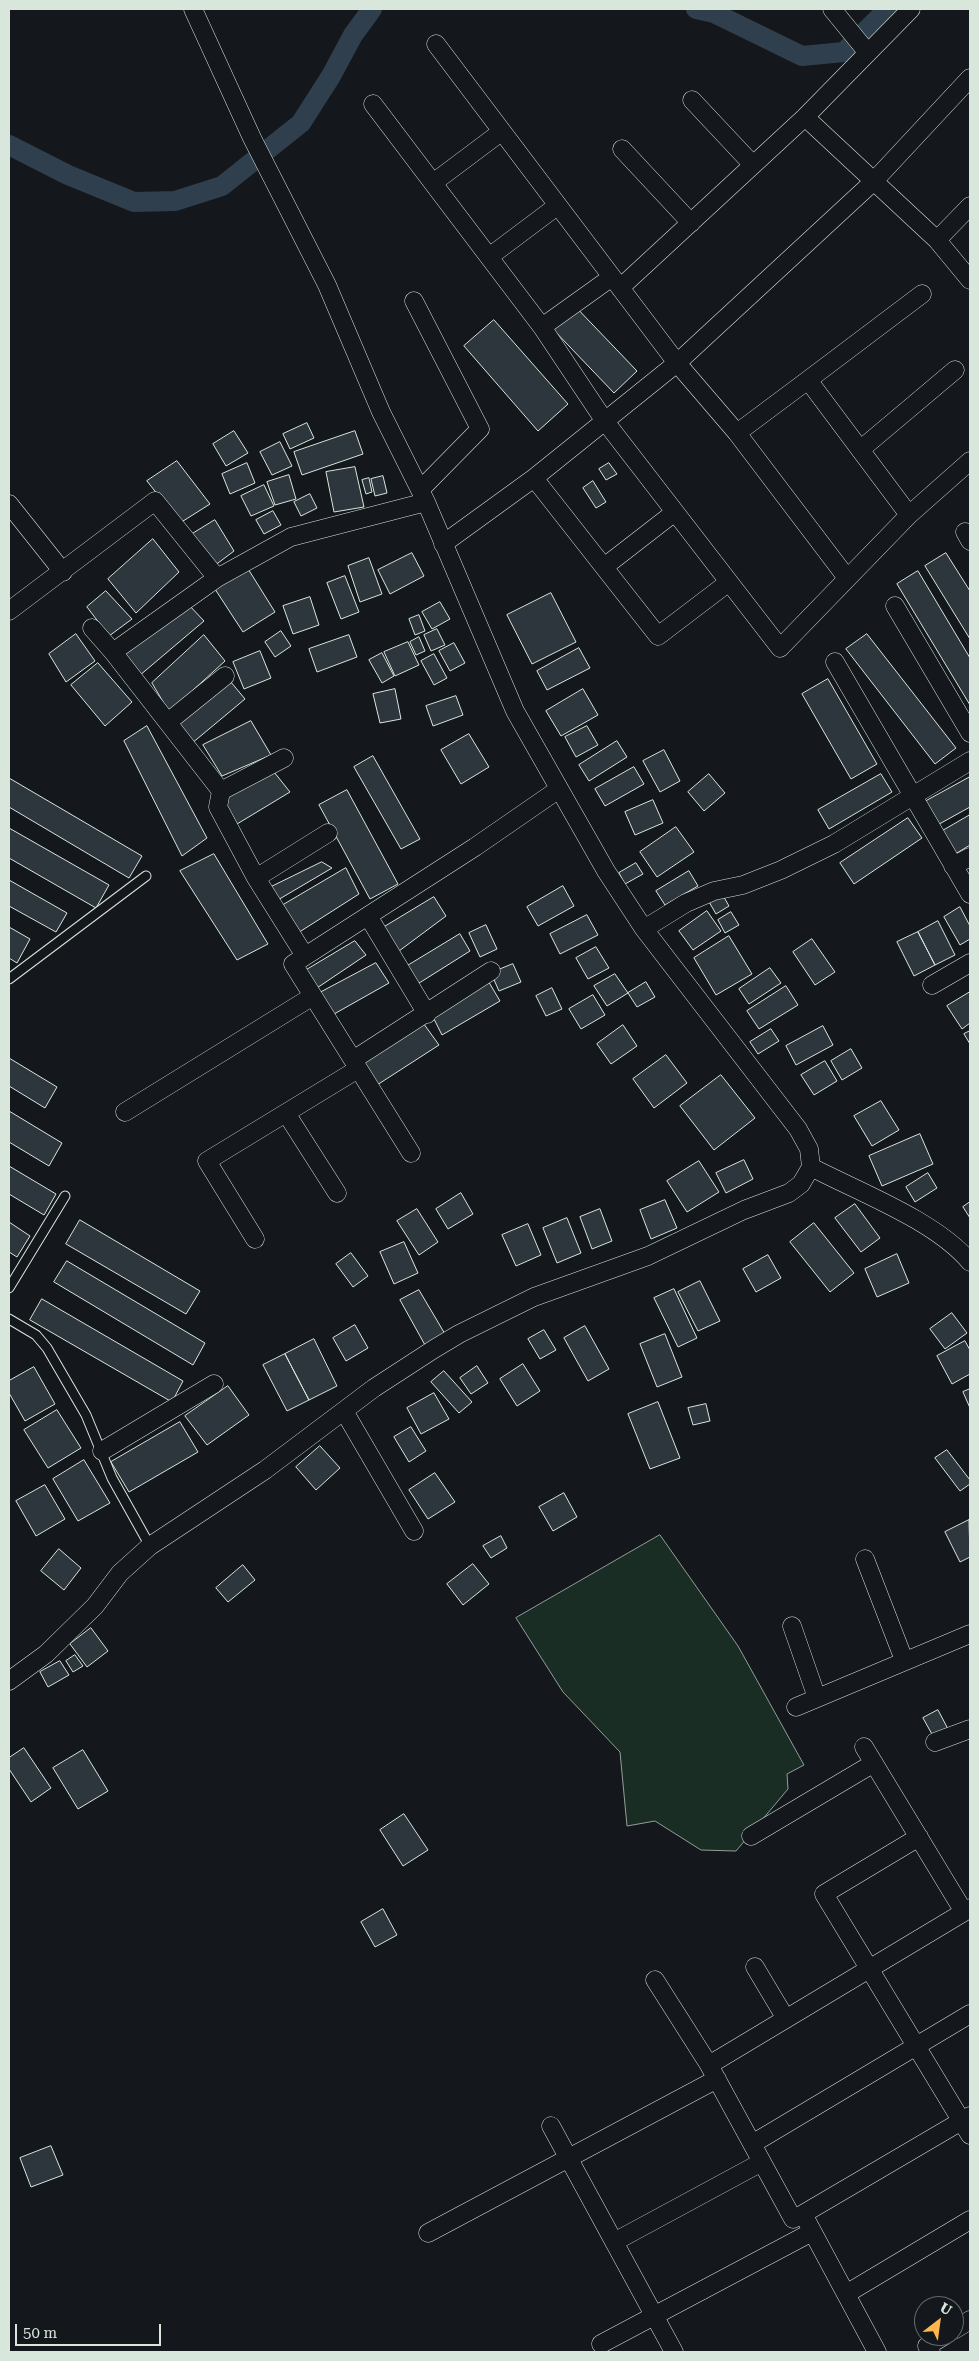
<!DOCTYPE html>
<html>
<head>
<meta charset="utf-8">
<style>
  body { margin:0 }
  #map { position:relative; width:979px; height:2361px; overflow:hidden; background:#14181c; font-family:"Roboto Serif",serif }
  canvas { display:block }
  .frame { position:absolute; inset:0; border:10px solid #d8e6dc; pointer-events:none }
  .north { position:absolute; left:914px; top:2296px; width:50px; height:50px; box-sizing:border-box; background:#14181c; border:1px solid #626a69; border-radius:50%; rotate:30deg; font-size:14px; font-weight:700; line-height:20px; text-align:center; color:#d8e6dc }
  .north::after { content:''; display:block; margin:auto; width:18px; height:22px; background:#ffb74d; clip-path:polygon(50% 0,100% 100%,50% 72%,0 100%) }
  .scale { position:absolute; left:15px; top:2324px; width:146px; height:22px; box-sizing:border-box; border:2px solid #d8e6dc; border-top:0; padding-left:6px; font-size:15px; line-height:18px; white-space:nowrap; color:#d8e6dc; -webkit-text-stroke:4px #14181c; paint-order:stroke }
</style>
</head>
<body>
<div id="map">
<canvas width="979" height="2361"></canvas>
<div class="frame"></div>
<div class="north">U</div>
<div class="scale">50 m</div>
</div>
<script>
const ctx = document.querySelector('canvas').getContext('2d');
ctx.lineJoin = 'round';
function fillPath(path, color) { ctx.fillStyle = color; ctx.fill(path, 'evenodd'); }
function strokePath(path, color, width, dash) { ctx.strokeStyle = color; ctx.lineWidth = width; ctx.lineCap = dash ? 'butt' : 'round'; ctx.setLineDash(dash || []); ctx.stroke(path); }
const green = new Path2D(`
  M 660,1535 L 738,1646 L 804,1765 L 787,1774 L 788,1789 L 736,1851 L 701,1850 L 655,1821 L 627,1826 L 620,1752 L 563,1692 L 516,1618 Z`);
fillPath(green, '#1a2d24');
strokePath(green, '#939e99', 1);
strokePath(new Path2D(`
  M 696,9 L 714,13 L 802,56 L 844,52 L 888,9
  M 9,145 L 68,175 L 134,202 L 175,201 L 222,186 L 301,123 L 331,76 L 353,35 L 372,9`), '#2f3f4d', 20);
const building = new Path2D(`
  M 570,301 L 637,371 L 614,393 L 547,323 Z
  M 494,320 L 568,404 L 538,431 L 464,346 Z
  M 307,423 L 314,438 L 290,449 L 283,434 Z
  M 234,431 L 248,453 L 226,466 L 213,444 Z
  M 355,431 L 363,454 L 302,475 L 294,452 Z
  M 280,442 L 292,466 L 272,475 L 260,452 Z
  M 177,461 L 210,504 L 180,523 L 147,481 Z
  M 247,463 L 255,483 L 230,494 L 222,474 Z
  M 609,463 L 617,474 L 606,480 L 599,469 Z
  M 355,467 L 364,507 L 334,512 L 326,472 Z
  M 289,475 L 296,499 L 275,505 L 267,482 Z
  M 383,476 L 387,493 L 375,496 L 371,479 Z
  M 369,478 L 372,492 L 366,494 L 362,480 Z
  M 593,481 L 606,502 L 596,508 L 583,488 Z
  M 264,485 L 274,506 L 251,516 L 241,496 Z
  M 310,494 L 317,508 L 301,516 L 294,502 Z
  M 273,511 L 281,525 L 264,534 L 256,520 Z
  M 215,520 L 234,551 L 210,569 L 189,536 Z
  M 153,539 L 179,572 L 136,613 L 108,579 Z
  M 412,553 L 424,576 L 390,594 L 378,570 Z
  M 946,553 L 970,591 L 970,639 L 925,566 Z
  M 369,558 L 382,594 L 360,602 L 348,566 Z
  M 245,564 L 275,612 L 243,632 L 213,586 Z
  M 918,571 L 970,658 L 970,705 L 897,584 Z
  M 345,576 L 359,612 L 341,619 L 327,583 Z
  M 106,591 L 132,619 L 109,636 L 87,607 Z
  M 551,593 L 576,642 L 532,664 L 507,615 Z
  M 310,597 L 319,625 L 293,634 L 283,606 Z
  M 440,602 L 450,619 L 432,629 L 422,612 Z
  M 188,604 L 204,621 L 139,676 L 120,658 Z
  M 419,615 L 425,631 L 415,635 L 409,619 Z
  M 437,629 L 445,645 L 431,651 L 424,635 Z
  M 281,631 L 291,646 L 275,657 L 265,642 Z
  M 76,634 L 95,661 L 66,682 L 49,654 Z
  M 867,634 L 956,748 L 935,764 L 846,649 Z
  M 204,635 L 225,661 L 169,712 L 152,683 Z
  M 349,635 L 357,657 L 317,672 L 309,649 Z
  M 419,637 L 425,651 L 416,655 L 410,642 Z
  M 408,642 L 419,665 L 395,676 L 384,652 Z
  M 454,643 L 465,663 L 450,671 L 439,651 Z
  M 579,648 L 590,668 L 547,690 L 537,671 Z
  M 260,651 L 271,678 L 244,689 L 233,662 Z
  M 382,653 L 394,676 L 382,683 L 369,660 Z
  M 434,654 L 447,678 L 434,685 L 421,661 Z
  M 98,663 L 132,702 L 105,726 L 71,685 Z
  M 828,679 L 877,764 L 851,779 L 802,694 Z
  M 230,681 L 245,699 L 191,744 L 179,725 Z
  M 395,689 L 401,719 L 380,723 L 373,694 Z
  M 583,689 L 598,715 L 561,736 L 546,711 Z
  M 456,696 L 463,715 L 433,726 L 426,706 Z
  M 251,721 L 271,755 L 222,776 L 203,745 Z
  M 147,726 L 207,838 L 182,856 L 124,741 Z
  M 587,726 L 598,745 L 576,757 L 565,737 Z
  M 469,734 L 489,767 L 461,784 L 441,750 Z
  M 617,741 L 627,757 L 589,781 L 579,765 Z
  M 664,750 L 680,781 L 660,792 L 643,761 Z
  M 373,756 L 420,839 L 401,849 L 354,767 Z
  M 270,767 L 290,792 L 237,824 L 219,800 Z
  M 634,767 L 644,784 L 605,806 L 595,789 Z
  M 709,774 L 725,793 L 704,811 L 688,792 Z
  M 881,774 L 892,792 L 829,829 L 818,810 Z
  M 970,777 L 970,807 L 932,828 L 919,805 Z
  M 9,778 L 142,856 L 129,878 L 9,807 Z
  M 347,790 L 398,884 L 370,899 L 319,805 Z
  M 653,800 L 663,823 L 635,835 L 625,812 Z
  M 970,815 L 970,845 L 952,856 L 939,833 Z
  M 908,818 L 922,838 L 854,884 L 840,863 Z
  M 676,827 L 694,852 L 657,877 L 640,852 Z
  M 9,828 L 109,885 L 96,908 L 9,858 Z
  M 214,854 L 268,944 L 237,960 L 180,871 Z
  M 322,862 L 332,868 L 271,904 L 263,891 Z
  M 636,863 L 643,874 L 625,884 L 619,873 Z
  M 346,868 L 359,894 L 290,938 L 273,911 Z
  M 689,871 L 698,886 L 665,905 L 656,891 Z
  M 9,880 L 67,913 L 56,932 L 9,906 Z
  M 563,886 L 574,906 L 538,926 L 527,907 Z
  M 721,892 L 729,906 L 716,914 L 708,900 Z
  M 434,897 L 446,916 L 395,954 L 381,929 Z
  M 960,907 L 970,926 L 970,939 L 960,945 L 944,917 Z
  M 707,911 L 721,931 L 693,950 L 679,931 Z
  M 731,912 L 739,925 L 725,933 L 718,920 Z
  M 587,915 L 598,935 L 560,954 L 550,934 Z
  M 938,921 L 955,955 L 935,965 L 918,932 Z
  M 486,925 L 497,949 L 480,957 L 469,933 Z
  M 9,927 L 30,939 L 17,963 L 9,958 Z
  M 918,932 L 935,965 L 914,976 L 897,942 Z
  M 460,934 L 470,951 L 416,985 L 404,968 Z
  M 729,936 L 752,974 L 716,995 L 694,958 Z
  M 812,939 L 835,972 L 815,985 L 793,952 Z
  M 355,941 L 366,955 L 308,994 L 298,975 Z
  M 596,947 L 609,968 L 588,979 L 576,958 Z
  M 376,963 L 389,983 L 327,1018 L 312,997 Z
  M 513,964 L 521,982 L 499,991 L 491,973 Z
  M 770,968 L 781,983 L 749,1004 L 739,989 Z
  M 615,974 L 628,993 L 607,1006 L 594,986 Z
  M 487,979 L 500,1001 L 442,1035 L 431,1013 Z
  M 646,982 L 655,997 L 637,1007 L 628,993 Z
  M 786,986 L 798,1005 L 759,1029 L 747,1011 Z
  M 552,988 L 562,1009 L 546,1016 L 536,996 Z
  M 970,992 L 970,1023 L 962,1029 L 947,1006 Z
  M 593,995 L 605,1015 L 581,1029 L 569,1009 Z
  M 421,1020 L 439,1045 L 377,1085 L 360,1060 Z
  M 623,1025 L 637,1046 L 611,1064 L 597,1044 Z
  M 823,1026 L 833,1045 L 796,1065 L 786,1046 Z
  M 771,1029 L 779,1041 L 758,1054 L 750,1042 Z
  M 970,1031 L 970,1044 L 964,1034 Z
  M 851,1049 L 862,1068 L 842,1080 L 831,1061 Z
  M 666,1055 L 687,1083 L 654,1108 L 633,1079 Z
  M 9,1058 L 57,1087 L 45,1108 L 9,1086 Z
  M 825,1061 L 837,1081 L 814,1095 L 801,1075 Z
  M 721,1075 L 755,1118 L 714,1150 L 680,1106 Z
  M 881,1101 L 899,1130 L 872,1146 L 854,1116 Z
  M 9,1111 L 62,1143 L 49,1166 L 9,1142 Z
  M 920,1134 L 933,1164 L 882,1186 L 869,1156 Z
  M 744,1160 L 753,1179 L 726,1193 L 716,1173 Z
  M 699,1161 L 719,1192 L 687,1212 L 667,1181 Z
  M 9,1166 L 56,1194 L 44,1215 L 9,1194 Z
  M 928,1173 L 937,1188 L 915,1202 L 906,1187 Z
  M 461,1193 L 473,1214 L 448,1229 L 436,1209 Z
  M 665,1200 L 677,1228 L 651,1239 L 640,1210 Z
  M 970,1202 L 970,1218 L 963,1207 Z
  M 855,1204 L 880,1238 L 861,1252 L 835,1218 Z
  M 417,1209 L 438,1242 L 419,1255 L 397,1221 Z
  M 600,1209 L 612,1241 L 592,1249 L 580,1217 Z
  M 567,1218 L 581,1253 L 557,1263 L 543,1228 Z
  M 80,1220 L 200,1291 L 186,1314 L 66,1244 Z
  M 9,1222 L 30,1236 L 17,1257 L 9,1252 Z
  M 814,1223 L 854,1273 L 830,1292 L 790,1242 Z
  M 528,1224 L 541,1255 L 516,1266 L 502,1235 Z
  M 404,1242 L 418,1273 L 394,1284 L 380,1252 Z
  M 351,1253 L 368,1276 L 353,1287 L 336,1264 Z
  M 897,1254 L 909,1283 L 877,1297 L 865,1269 Z
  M 768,1255 L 781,1278 L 756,1292 L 743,1269 Z
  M 67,1261 L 205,1343 L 193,1365 L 54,1282 Z
  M 700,1281 L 720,1321 L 698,1331 L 678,1292 Z
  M 674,1289 L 697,1338 L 678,1347 L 654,1298 Z
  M 419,1290 L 445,1334 L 425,1345 L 400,1300 Z
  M 42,1299 L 183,1381 L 172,1402 L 30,1320 Z
  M 952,1313 L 967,1333 L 945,1349 L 930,1329 Z
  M 355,1325 L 368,1348 L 346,1361 L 333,1338 Z
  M 585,1326 L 609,1369 L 588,1381 L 564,1338 Z
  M 544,1330 L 556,1350 L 540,1359 L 528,1339 Z
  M 665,1334 L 682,1377 L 657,1387 L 640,1344 Z
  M 314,1339 L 337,1386 L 309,1400 L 285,1354 Z
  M 965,1341 L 970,1350 L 970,1374 L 952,1384 L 937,1356 Z
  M 285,1354 L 309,1400 L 287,1411 L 263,1365 Z
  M 523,1364 L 540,1391 L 517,1406 L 500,1379 Z
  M 477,1366 L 488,1383 L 471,1394 L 460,1378 Z
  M 34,1367 L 55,1404 L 25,1421 L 9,1393 L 9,1381 Z
  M 444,1371 L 472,1402 L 459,1413 L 431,1382 Z
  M 228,1386 L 249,1415 L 207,1445 L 185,1416 Z
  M 970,1389 L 970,1408 L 963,1392 Z
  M 434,1393 L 449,1419 L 421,1434 L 407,1408 Z
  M 658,1402 L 680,1458 L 650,1469 L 628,1414 Z
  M 706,1404 L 710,1421 L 693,1425 L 688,1408 Z
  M 57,1410 L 81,1448 L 48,1468 L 24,1430 Z
  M 180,1422 L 198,1452 L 129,1492 L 111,1462 Z
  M 411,1427 L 426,1451 L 409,1462 L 394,1437 Z
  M 320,1446 L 340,1468 L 316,1490 L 296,1467 Z
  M 947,1450 L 970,1480 L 970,1484 L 960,1491 L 935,1458 Z
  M 84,1460 L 110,1503 L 78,1521 L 53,1479 Z
  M 435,1473 L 455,1502 L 428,1519 L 409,1490 Z
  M 45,1485 L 65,1519 L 36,1536 L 16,1501 Z
  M 564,1493 L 577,1517 L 553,1531 L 539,1507 Z
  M 969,1520 L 970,1557 L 960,1562 L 945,1532 Z
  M 501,1536 L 507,1548 L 491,1558 L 483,1546 Z
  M 59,1549 L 81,1568 L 64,1590 L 41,1571 Z
  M 473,1564 L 489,1584 L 463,1605 L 447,1584 Z
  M 243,1565 L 255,1580 L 228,1602 L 216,1588 Z
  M 91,1628 L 108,1651 L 87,1667 L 70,1644 Z
  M 75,1655 L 83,1666 L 73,1672 L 66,1661 Z
  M 60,1661 L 69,1675 L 48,1687 L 40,1672 Z
  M 938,1710 L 948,1729 L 933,1736 L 923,1718 Z
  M 24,1748 L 51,1788 L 31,1802 L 9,1769 L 9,1758 Z
  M 83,1750 L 108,1791 L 78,1809 L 53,1768 Z
  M 404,1814 L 428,1850 L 403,1866 L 380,1830 Z
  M 383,1909 L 397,1935 L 375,1947 L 361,1922 Z
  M 51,2146 L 63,2175 L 31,2187 L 20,2158 Z`);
fillPath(building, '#2c363c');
strokePath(building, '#d8e6dc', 1);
const lane = new Path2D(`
  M 9,979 L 146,876
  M 9,1288 L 65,1196
  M 9,1319 L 36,1335 L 47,1348 L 86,1415 L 112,1478 L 150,1546`);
const street = new Path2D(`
  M 832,9 L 868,53
  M 436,44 L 677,363 L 737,433 L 847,578
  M 692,100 L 753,165
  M 373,104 L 542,327 L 604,420 L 780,648 L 909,515 L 970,461
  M 805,117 L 937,240 L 970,280
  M 622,149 L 691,223
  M 433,183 L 501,132
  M 937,240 L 970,206
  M 489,257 L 557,206
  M 620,288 L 805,117 L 911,9
  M 414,301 L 480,429 L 420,490
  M 542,327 L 612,277
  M 737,433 L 808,380
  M 860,450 L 955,370
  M 534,478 L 658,636 L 729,582
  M 9,504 L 63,572
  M 909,515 L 808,380 L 922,294
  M 965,532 L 970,541
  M 443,544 L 534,478 L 677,363 L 874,181 L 970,78
  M 604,567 L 675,512
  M 895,606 L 970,733
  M 9,611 L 155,501 L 217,578
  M 92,628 L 113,652 L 221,791 L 218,807 L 256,878 L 305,956
  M 113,652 L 217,578 L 291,537 L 426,502
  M 835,662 L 970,894
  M 168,722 L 225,676
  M 221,791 L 284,758
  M 953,866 L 970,857
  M 256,878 L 328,833
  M 368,916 L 427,1014
  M 644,929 L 686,903 L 714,891 L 743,885 L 781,870 L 834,844 L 970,761
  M 932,985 L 970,963
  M 353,1060 L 491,971
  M 125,1112 L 313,996
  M 286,1113 L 337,1193
  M 411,1153 L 293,964 L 475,847 L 559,789
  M 811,1167 C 859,1192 936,1221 970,1262
  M 255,1239 L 207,1161 L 358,1069
  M 344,1411 L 414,1531
  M 102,1451 L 214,1384
  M 865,1559 L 904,1660
  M 792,1626 L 817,1698
  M 9,1681 L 46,1654 L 95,1606 L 120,1573 L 150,1546 L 265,1470 L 374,1388 L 434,1349 L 459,1334 L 534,1297 L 648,1256 L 744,1210 L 789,1193 L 801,1184 L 811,1167 L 809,1149 L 798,1129 L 644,929 L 606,871 L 515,711 L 426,502 L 381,412 L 327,285 L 252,138 L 193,9
  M 796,1707 L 970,1634
  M 935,1742 L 970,1729
  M 864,1747 L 964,1912 L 970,1908
  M 751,1836 L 874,1763
  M 919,1837 L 824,1894 L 970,2135
  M 755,1967 L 786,2019
  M 655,1980 L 709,2065 L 793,2219 L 803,2214 L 877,2352
  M 709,2065 L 964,1912
  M 551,2126 L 674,2352
  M 752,2144 L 970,2014
  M 803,2214 L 970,2116
  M 428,2233 L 717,2079
  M 614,2242 L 762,2162
  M 846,2294 L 970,2220
  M 954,2330 L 970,2320
  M 601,2344 L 812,2232
  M 931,2352 L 927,2346 L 944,2336`);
strokePath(lane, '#d8e6dc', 11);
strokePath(street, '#d8e6dc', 19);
strokePath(lane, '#14181c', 9);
strokePath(street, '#14181c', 18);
</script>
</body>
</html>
